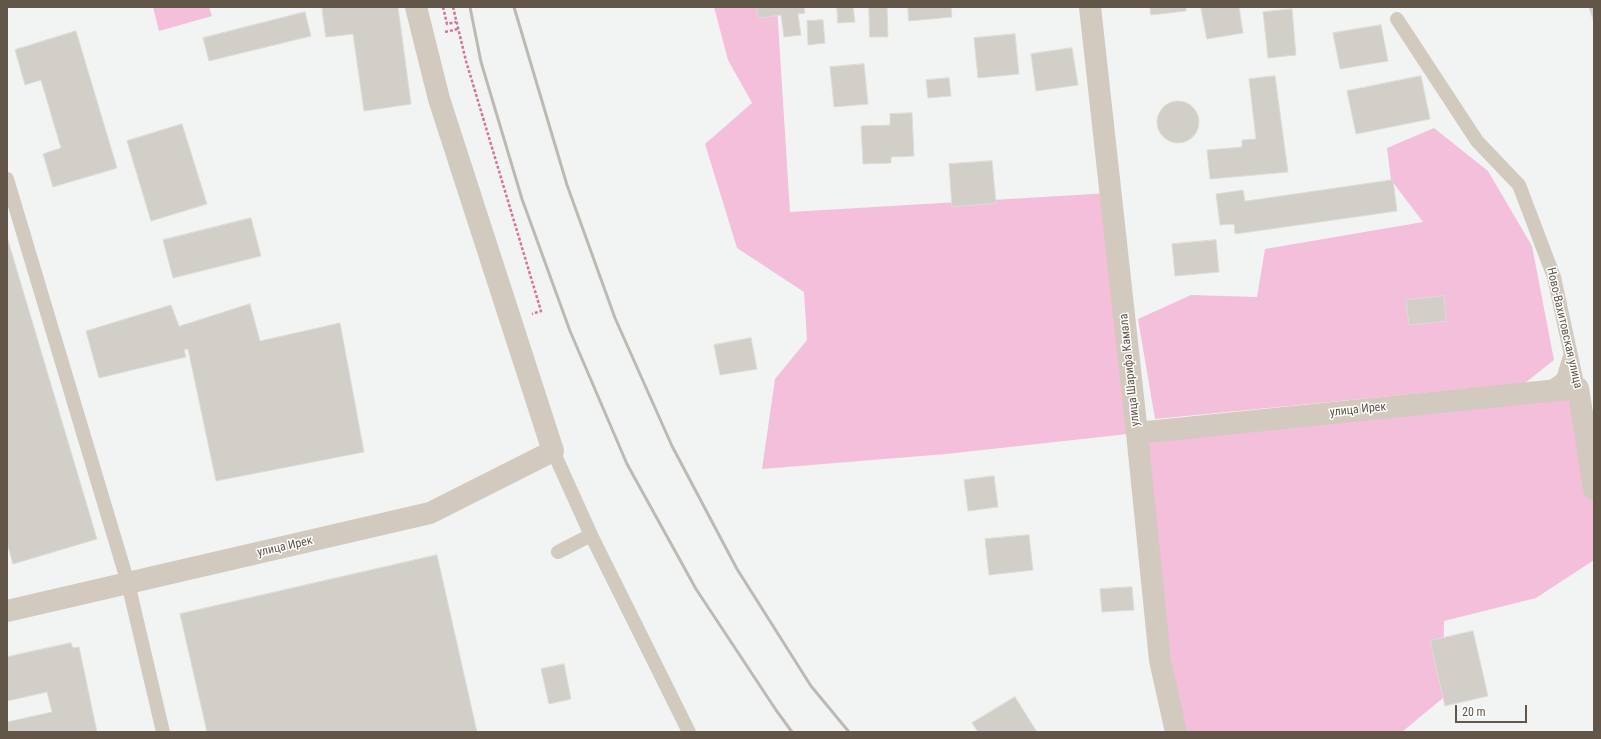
<!DOCTYPE html>
<html>
<head>
<meta charset="utf-8">
<style>
  body { margin:0 }
  #map { position:relative; width:1601px; height:739px; overflow:hidden; background:#f2f4f4; font-family:"Roboto Condensed",sans-serif }
  canvas { display:block }
  .frame { position:absolute; inset:0; border:8px solid #615648; pointer-events:none }
  .scale { position:absolute; left:1455px; top:705px; width:72px; height:18px; box-sizing:border-box; border:2px solid #615648; border-top:0; padding-left:5px; font-size:12px; line-height:14px; white-space:nowrap; color:#615648; -webkit-text-stroke:3px #fff; paint-order:stroke }
</style>
</head>
<body>
<div id="map">
<canvas width="1601" height="739"></canvas>
<div class="frame"></div>
<div class="scale">20 m</div>
</div>
<script>
const ctx = document.querySelector('canvas').getContext('2d');
ctx.lineJoin = 'round';
function fillPath(path, color) { ctx.fillStyle = color; ctx.fill(path, 'evenodd'); }
function strokePath(path, color, width, dash) { ctx.strokeStyle = color; ctx.lineWidth = width; ctx.lineCap = dash ? 'butt' : 'round'; ctx.setLineDash(dash || []); ctx.stroke(path); }
function drawText(font, color, halo, rows, align = 'center') {
  ctx.font = font + ' "Roboto Condensed",sans-serif'; ctx.lineWidth = 3; ctx.setLineDash([]); ctx.textBaseline = 'middle'; ctx.strokeStyle = halo; ctx.fillStyle = color; for (const [text, x, y, turn = 0] of rows) {
    ctx.save(); ctx.translate(x, y); ctx.rotate((+turn || 0) * Math.PI / 180); ctx.textAlign = isNaN(turn) ? turn : align; if (halo) ctx.strokeText(text, 0, 0); ctx.fillText(text, 0, 0); ctx.restore();
  }
}
fillPath(new Path2D(`
  M 153,7 L 209,7 L 212,16 L 159,31 Z
  M 714,7 L 777,7 L 790,212 L 1110,193 L 1137,433 L 1578,388 L 1594,489 L 1594,560 L 1536,598 L 1444,621 L 1443,698 L 1402,732 L 1182,732 L 1137,433 L 946,454 L 762,469 L 775,379 L 807,340 L 804,292 L 737,248 L 705,144 L 752,103 L 728,60 Z
  M 1434,128 L 1488,171 L 1532,246 L 1554,360 L 1525,383 L 1155,419 L 1138,319 L 1191,295 L 1257,297 L 1265,249 L 1423,222 L 1391,180 L 1387,148 Z`), '#f3bfda');
const building = new Path2D(`
  M 322,7 L 398,7 L 411,104 L 364,111 L 353,34 L 326,37 Z
  M 757,7 L 804,7 L 805,13 L 798,14 L 801,35 L 784,37 L 781,15 L 759,18 Z
  M 837,7 L 853,7 L 855,22 L 838,23 Z
  M 869,7 L 887,7 L 888,37 L 870,37 Z
  M 908,7 L 951,7 L 952,17 L 909,21 Z
  M 1150,7 L 1186,7 L 1186,11 L 1151,15 Z
  M 1201,7 L 1239,7 L 1243,33 L 1207,39 Z
  M 1589,7 L 1594,7 L 1594,22 Z
  M 1292,9 L 1296,55 L 1268,58 L 1263,12 Z
  M 305,12 L 311,36 L 209,61 L 203,38 Z
  M 823,20 L 825,43 L 808,45 L 807,21 Z
  M 1381,25 L 1388,61 L 1340,69 L 1333,33 Z
  M 76,31 L 117,168 L 53,187 L 43,154 L 61,148 L 41,80 L 25,85 L 15,50 Z
  M 1015,34 L 1019,74 L 978,78 L 974,38 Z
  M 1072,48 L 1078,85 L 1036,91 L 1031,54 Z
  M 864,64 L 868,104 L 834,107 L 830,67 Z
  M 1275,76 L 1288,172 L 1210,179 L 1207,150 L 1242,147 L 1242,140 L 1256,139 L 1249,79 Z
  M 1421,76 L 1430,119 L 1356,134 L 1347,91 Z
  M 949,78 L 951,96 L 928,98 L 926,80 Z
  M1157 122a21 21 0 1 1 42 0a21 21 0 1 1-42 0Z
  M 912,113 L 914,156 L 891,157 L 891,163 L 863,164 L 861,126 L 890,125 L 890,114 Z
  M 182,124 L 207,204 L 151,221 L 127,141 Z
  M 992,161 L 996,203 L 952,207 L 949,164 Z
  M 1393,180 L 1397,211 L 1235,234 L 1234,224 L 1220,225 L 1216,194 L 1243,190 L 1245,201 Z
  M 251,218 L 261,256 L 173,278 L 163,240 Z
  M 7,237 L 97,539 L 13,564 L 7,543 Z
  M 1216,240 L 1219,272 L 1175,276 L 1172,244 Z
  M 1444,296 L 1446,321 L 1409,325 L 1406,300 Z
  M 250,304 L 260,341 L 340,323 L 364,452 L 216,481 L 188,349 L 184,350 L 186,357 L 99,378 L 86,331 L 171,305 L 179,326 Z
  M 751,338 L 757,369 L 720,375 L 714,345 Z
  M 994,476 L 998,507 L 968,511 L 964,480 Z
  M 1029,535 L 1033,570 L 989,575 L 985,539 Z
  M 437,555 L 477,732 L 207,732 L 180,614 Z
  M 1132,587 L 1134,610 L 1102,612 L 1100,589 Z
  M 1473,631 L 1488,696 L 1445,706 L 1430,641 Z
  M 71,643 L 73,648 L 79,647 L 97,732 L 7,732 L 7,722 L 52,712 L 47,692 L 7,701 L 7,657 Z
  M 564,664 L 571,699 L 549,704 L 541,669 Z
  M 1015,697 L 1037,732 L 978,732 L 972,723 Z`);
fillPath(building, '#d2cfc9');
strokePath(building, '#dedcd6', 1);
strokePath(new Path2D(`
  M 443,7 L 447,24 L 456,22
  M 453,7 L 466,61 L 541,311 L 532,314
  M 445,32 L 458,29`), '#d5749a', 2.5, [3, 2]);
strokePath(new Path2D(`
  M 1397,19 L 1477,141 L 1519,185 L 1554,277 L 1578,388
  M 7,179 L 128,583 L 163,732
  M 1548,390 L 1563,379 L 1570,356
  M 553,451 L 591,535 L 689,732
  M 558,552 L 591,535`), '#d2cabf', 14);
strokePath(new Path2D(`
  M 1090,7 L 1137,433 L 1160,660 L 1176,732
  M 1137,433 L 1578,388 L 1594,489
  M 7,611 L 430,513 L 553,451 L 439,99 L 416,7`), '#d2cabf', 22);
strokePath(new Path2D(`
  M 470,7 L 481,62 L 522,199 L 570,331 L 627,464 L 696,589 L 776,710 L 792,732
  M 514,7 L 567,185 L 615,318 L 672,446 L 737,569 L 811,686 L 849,732`), '#bdbab4', 3);
drawText('12px', '#615648', '#fff', [
  ["Ново-Вахитовская улица",1564,328,77],
  ["улица Шарифа Камала",1130,370,-96],
  ["улица Ирек",1358,410,-6],
  ["улица Ирек",285,547,-13]
]);
</script>
</body>
</html>
